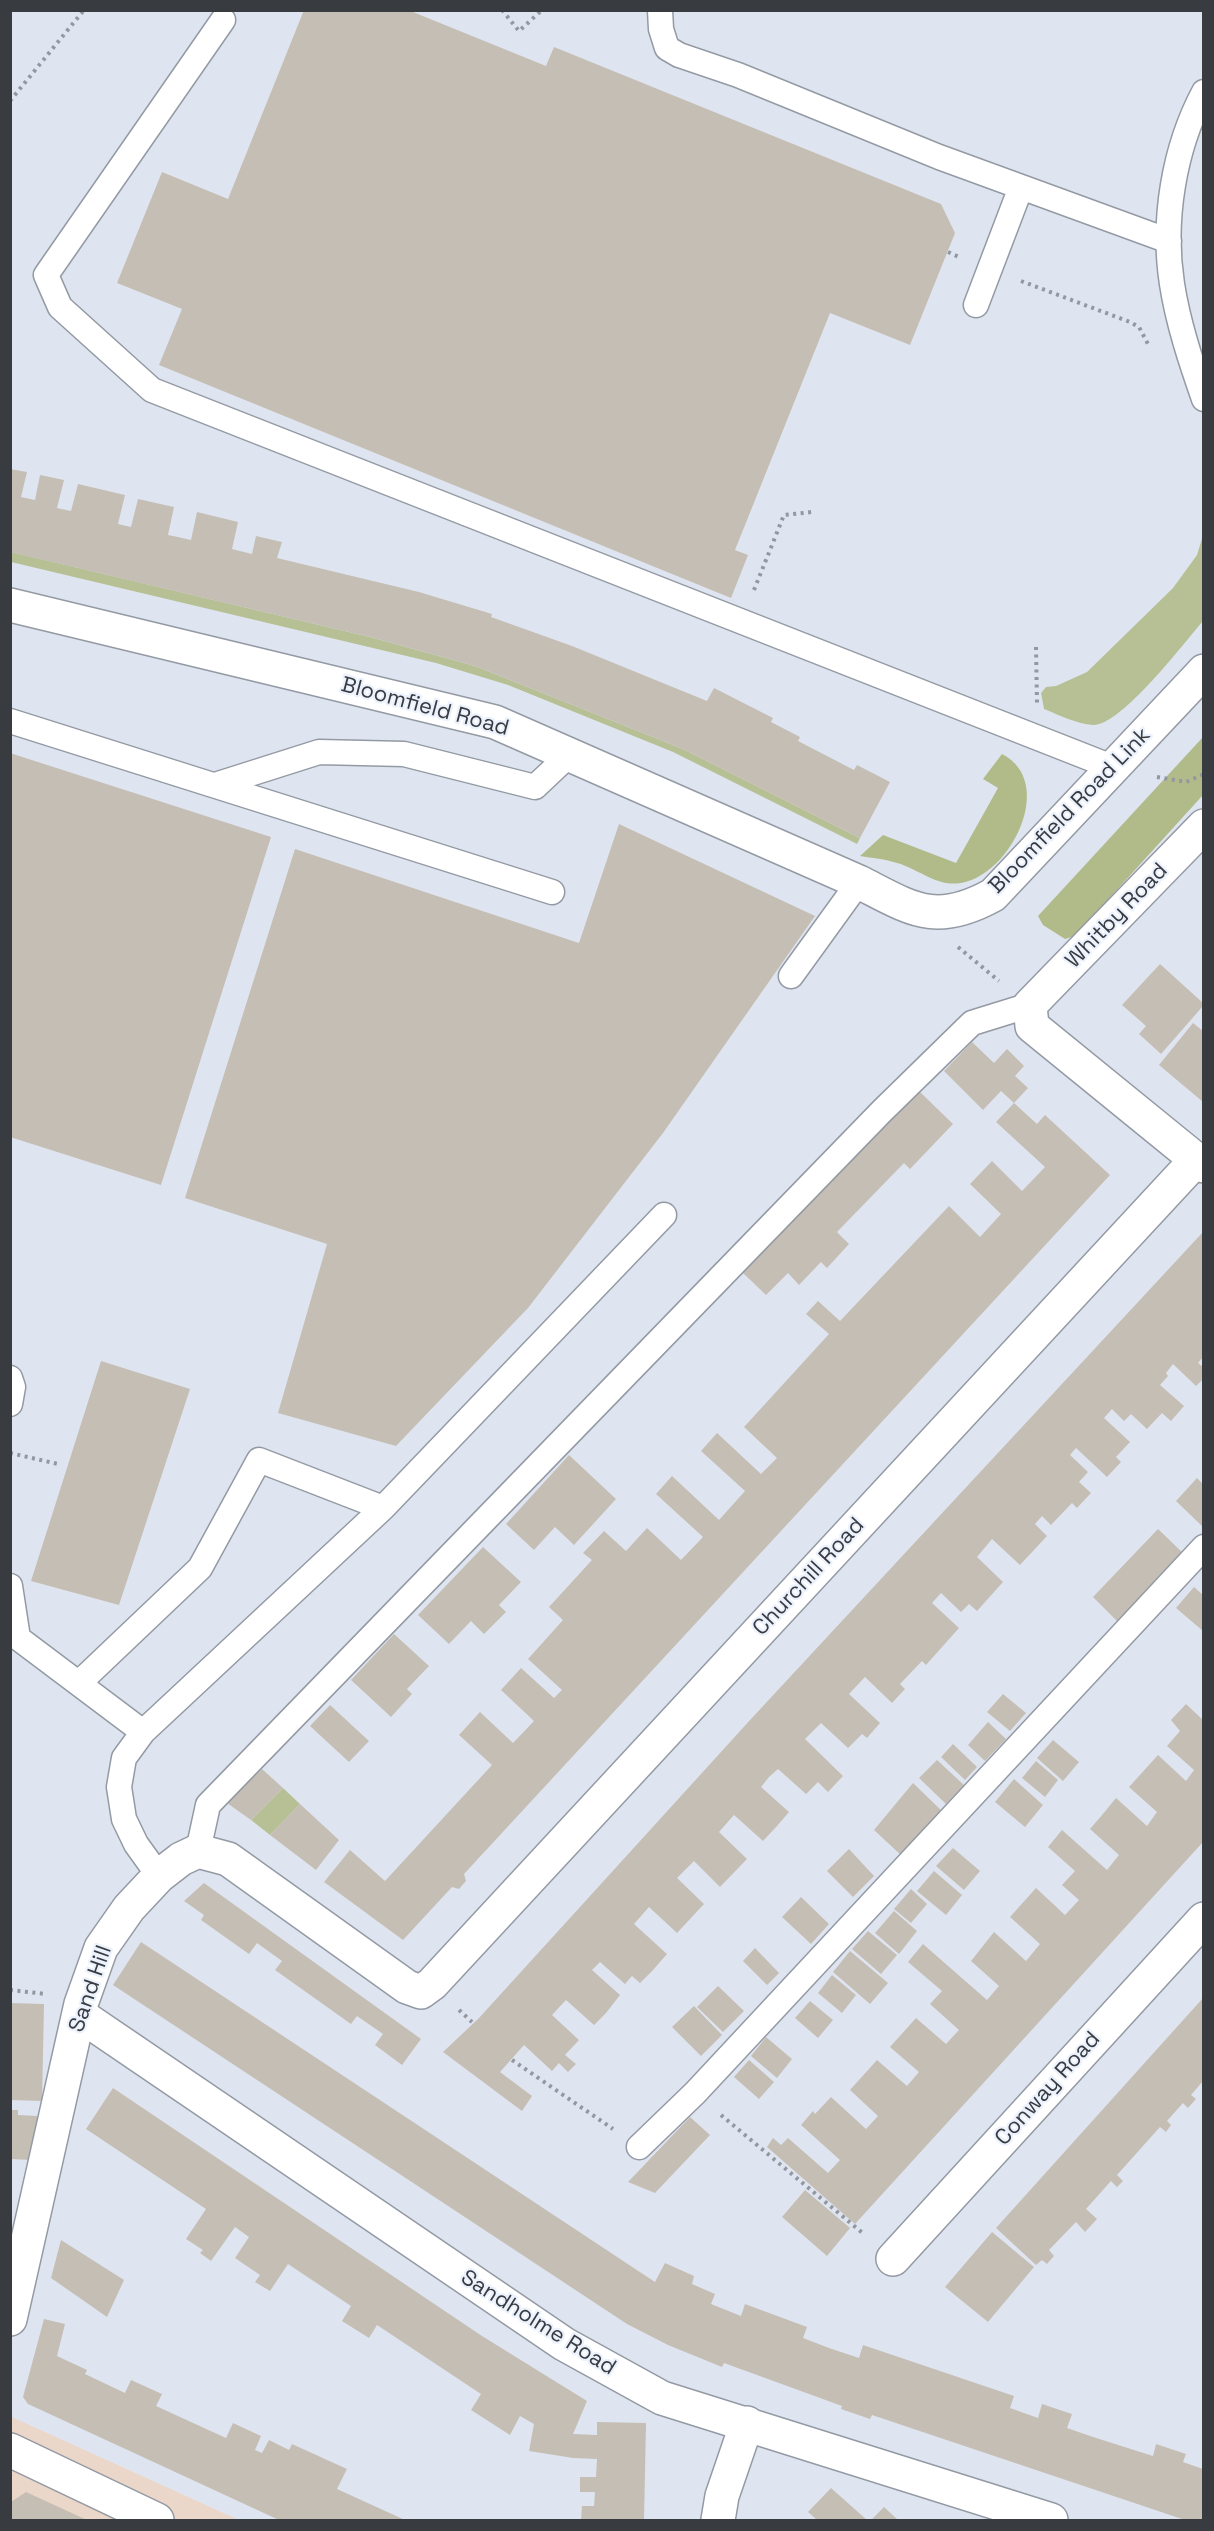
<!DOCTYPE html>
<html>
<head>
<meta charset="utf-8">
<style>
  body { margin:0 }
  #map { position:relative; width:1214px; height:2531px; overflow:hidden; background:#dfe5f0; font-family:"Space Grotesk",sans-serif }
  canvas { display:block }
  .frame { position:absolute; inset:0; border:12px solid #383b3f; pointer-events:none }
</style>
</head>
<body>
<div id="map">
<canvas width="1214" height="2531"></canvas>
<div class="frame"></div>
</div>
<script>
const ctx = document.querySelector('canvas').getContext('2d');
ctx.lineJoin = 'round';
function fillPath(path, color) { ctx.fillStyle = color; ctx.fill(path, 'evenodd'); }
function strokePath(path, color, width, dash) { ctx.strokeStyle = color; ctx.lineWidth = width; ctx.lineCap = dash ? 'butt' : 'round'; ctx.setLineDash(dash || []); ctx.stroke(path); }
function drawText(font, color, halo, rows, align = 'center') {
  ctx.font = font + ' "Space Grotesk",sans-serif'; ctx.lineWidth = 4.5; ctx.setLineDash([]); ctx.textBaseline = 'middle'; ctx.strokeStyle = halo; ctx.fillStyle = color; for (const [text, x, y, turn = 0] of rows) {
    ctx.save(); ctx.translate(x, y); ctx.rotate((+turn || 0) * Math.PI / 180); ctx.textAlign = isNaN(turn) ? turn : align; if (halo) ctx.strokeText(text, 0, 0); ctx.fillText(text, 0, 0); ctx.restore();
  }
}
fillPath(new Path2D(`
  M 12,2417 L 239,2520 L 11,2520 L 10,2418 Z`), '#ebd7c9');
fillPath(new Path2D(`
  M 1203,535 L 1203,621 C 1184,643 1121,726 1093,725 C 1077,724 1059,715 1044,709 L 1041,693 L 1046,687 L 1056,686 L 1087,672 L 1173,588 L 1197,555 Z
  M 11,552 L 370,637 L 475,666 L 683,749 L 860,838 L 857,844 L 673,752 L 508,685 L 436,663 L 11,562 Z
  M 283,1788 L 300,1804 L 270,1835 L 251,1820 Z`), '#b7c095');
fillPath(new Path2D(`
  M 1203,737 L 1203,795 L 1075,936 L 1065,939 L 1043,925 L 1038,916 Z
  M 1002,754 C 1057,782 1011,875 961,883 C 936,887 919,869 897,863 C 885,859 872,858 860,856 L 883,835 L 956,863 L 998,788 L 983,779 Z`), '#b1bb89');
fillPath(new Path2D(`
  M 304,10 L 408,10 L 546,66 L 554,47 L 941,204 L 955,233 L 910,345 L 830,313 L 735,550 L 748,555 L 731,598 L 159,365 L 182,309 L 117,283 L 162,172 L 228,199 Z
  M 10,469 L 27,472 L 21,497 L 35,500 L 40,475 L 64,480 L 57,508 L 71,511 L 78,484 L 125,495 L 118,524 L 131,527 L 138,499 L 174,507 L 168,535 L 178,537 L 191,540 L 197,512 L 238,522 L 232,549 L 252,554 L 256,536 L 282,542 L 277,558 L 419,592 L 492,614 L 491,617 L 572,646 L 707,701 L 714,688 L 773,718 L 771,722 L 800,737 L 798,741 L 854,770 L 857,765 L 890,782 L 860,838 L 683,749 L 475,666 L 370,637 L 10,552 Z
  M 10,753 L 271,837 L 161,1185 L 10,1137 Z
  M 619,824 L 815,916 L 663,1133 L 528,1308 L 396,1446 L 278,1413 L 327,1244 L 185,1198 L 295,849 L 579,943 Z
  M 1160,964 L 1203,1003 L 1203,1006 L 1161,1054 L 1139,1034 L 1146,1026 L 1122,1005 Z
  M 1193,1023 L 1203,1031 L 1203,1102 L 1159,1065 Z
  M 972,1042 L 994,1063 L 1007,1049 L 1024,1066 L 1015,1076 L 1028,1088 L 1014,1103 L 1001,1091 L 983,1110 L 944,1071 Z
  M 919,1091 L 953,1124 L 910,1169 L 904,1163 L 837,1232 L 849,1244 L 827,1268 L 821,1262 L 799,1285 L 788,1273 L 766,1295 L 743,1273 Z
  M 1014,1103 L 1037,1124 L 1045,1115 L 1110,1175 L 464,1874 L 466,1881 L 459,1889 L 452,1887 L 403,1940 L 324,1882 L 350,1850 L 385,1881 L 492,1765 L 459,1735 L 480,1712 L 513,1743 L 534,1721 L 501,1690 L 521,1668 L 554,1698 L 562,1690 L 528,1659 L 563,1620 L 549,1607 L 592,1560 L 583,1553 L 604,1531 L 626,1551 L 647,1528 L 681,1560 L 703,1537 L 656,1494 L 672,1476 L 719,1520 L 745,1491 L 701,1451 L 717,1433 L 761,1474 L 777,1458 L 744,1427 L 829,1334 L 806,1314 L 818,1301 L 840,1321 L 949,1206 L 980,1237 L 1001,1214 L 970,1184 L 992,1161 L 1022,1191 L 1045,1167 L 996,1122 Z
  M 1203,1232 L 1203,1357 L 1198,1363 L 1203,1367 L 1203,1379 L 1196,1386 L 1173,1364 L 1166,1373 L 1168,1376 L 1160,1385 L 1184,1406 L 1171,1421 L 1162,1413 L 1147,1429 L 1131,1414 L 1124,1421 L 1112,1409 L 1104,1418 L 1130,1442 L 1116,1457 L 1121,1462 L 1107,1477 L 1076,1448 L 1070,1455 L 1088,1472 L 1079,1482 L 1091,1493 L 1077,1508 L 1072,1503 L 1051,1525 L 1042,1516 L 1035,1524 L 1047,1536 L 1020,1565 L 992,1539 L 977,1557 L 1003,1582 L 977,1611 L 969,1604 L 961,1612 L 941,1593 L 932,1603 L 959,1628 L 926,1665 L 922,1661 L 900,1684 L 905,1689 L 892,1703 L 865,1677 L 849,1694 L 880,1723 L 867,1738 L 862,1734 L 848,1748 L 821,1723 L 805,1739 L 843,1776 L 828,1792 L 818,1782 L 806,1794 L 778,1769 L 769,1777 L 761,1787 L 789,1812 L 777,1826 L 763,1841 L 734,1815 L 719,1832 L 747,1859 L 720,1887 L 694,1861 L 677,1878 L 704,1904 L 677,1933 L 649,1907 L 634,1924 L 667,1954 L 653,1970 L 640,1983 L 632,1976 L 625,1984 L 600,1962 L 592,1970 L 620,1995 L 606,2013 L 594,2025 L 566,2000 L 552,2015 L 579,2040 L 565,2055 L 576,2064 L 568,2072 L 559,2063 L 552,2071 L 524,2045 L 500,2072 L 532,2096 L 522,2111 L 443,2052 L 479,2018 L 751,1719 Z
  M 101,1361 L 190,1389 L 119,1605 L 31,1581 Z
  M 569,1455 L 616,1499 L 574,1545 L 555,1527 L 534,1550 L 506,1524 Z
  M 1197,1478 L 1203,1484 L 1203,1527 L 1176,1501 Z
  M 1158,1529 L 1185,1555 L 1119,1623 L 1093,1597 Z
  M 483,1547 L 521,1582 L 499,1605 L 506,1612 L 484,1634 L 471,1621 L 449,1644 L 418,1615 Z
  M 1194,1587 L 1203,1595 L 1203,1631 L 1176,1608 Z
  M 394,1634 L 429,1666 L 407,1689 L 412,1694 L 391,1717 L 351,1680 Z
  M 1003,1694 L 1026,1713 L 1010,1731 L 987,1712 Z
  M 1186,1704 L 1203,1720 L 1203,1842 L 855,2224 L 767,2147 L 773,2138 L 781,2145 L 788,2138 L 828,2173 L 840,2160 L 801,2125 L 813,2111 L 815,2114 L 831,2097 L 866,2129 L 878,2116 L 850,2090 L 877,2060 L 907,2086 L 919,2072 L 890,2047 L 916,2018 L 946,2044 L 959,2030 L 930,2004 L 942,1991 L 908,1962 L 923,1944 L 987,2000 L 999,1986 L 971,1961 L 994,1932 L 1026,1961 L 1040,1944 L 1010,1917 L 1036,1888 L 1065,1915 L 1079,1900 L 1062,1885 L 1075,1871 L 1048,1847 L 1062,1830 L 1107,1870 L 1119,1855 L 1090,1829 L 1102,1815 L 1116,1798 L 1147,1826 L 1157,1812 L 1129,1787 L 1158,1755 L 1186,1781 L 1194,1770 L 1167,1746 L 1180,1731 L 1171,1720 Z
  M 330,1705 L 369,1741 L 349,1762 L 310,1726 Z
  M 988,1722 L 1006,1739 L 985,1761 L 968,1745 Z
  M 1053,1740 L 1079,1762 L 1063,1781 L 1037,1758 Z
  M 953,1744 L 977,1767 L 965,1780 L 941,1757 Z
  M 937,1760 L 964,1785 L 946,1804 L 919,1778 Z
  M 1036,1761 L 1058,1780 L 1045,1797 L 1022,1778 Z
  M 262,1769 L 283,1788 L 251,1820 L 227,1803 Z
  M 1014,1779 L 1043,1805 L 1025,1827 L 995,1802 Z
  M 913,1783 L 944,1813 L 903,1857 L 874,1830 Z
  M 300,1804 L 339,1840 L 316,1870 L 270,1835 Z
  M 953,1848 L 980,1871 L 964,1890 L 936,1866 Z
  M 849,1849 L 874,1876 L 853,1897 L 827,1871 Z
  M 934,1871 L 962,1895 L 946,1915 L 917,1891 Z
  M 204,1883 L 421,2039 L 402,2065 L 375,2045 L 383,2034 L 357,2016 L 351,2024 L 275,1970 L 282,1961 L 257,1943 L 249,1954 L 201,1920 L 204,1915 L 184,1901 Z
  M 911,1889 L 927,1904 L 911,1923 L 894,1909 Z
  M 801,1897 L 829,1924 L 811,1944 L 782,1917 Z
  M 894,1911 L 917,1931 L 899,1954 L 875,1933 Z
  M 868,1931 L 897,1955 L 881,1974 L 852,1949 Z
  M 141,1942 L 655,2282 L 665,2263 L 694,2276 L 692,2284 L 715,2294 L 711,2304 L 741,2316 L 745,2304 L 807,2327 L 803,2338 L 829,2348 L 859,2358 L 863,2345 L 1014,2396 L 1010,2408 L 1038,2418 L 1042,2404 L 1072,2414 L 1067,2428 L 1093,2437 L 1153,2456 L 1156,2444 L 1186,2454 L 1183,2462 L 1203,2469 L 1203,2520 L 1185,2520 L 872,2415 L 870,2419 L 841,2409 L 842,2406 L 724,2363 L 722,2367 L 668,2345 L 627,2324 L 113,1985 Z
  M 755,1948 L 779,1973 L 767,1985 L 743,1961 Z
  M 850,1951 L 888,1983 L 870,2004 L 833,1972 Z
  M 832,1975 L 856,1995 L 842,2013 L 818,1993 Z
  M 718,1986 L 744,2011 L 723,2032 L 697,2007 Z
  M 1203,1998 L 1203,2081 L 1191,2095 L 1196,2099 L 1188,2108 L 1183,2103 L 1167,2121 L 1171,2125 L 1166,2132 L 1160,2127 L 1117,2175 L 1123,2181 L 1117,2187 L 1111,2181 L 1086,2209 L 1097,2219 L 1085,2232 L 1076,2222 L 1049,2250 L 1054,2256 L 1047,2264 L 1042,2260 L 1036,2265 L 996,2228 Z
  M 810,2001 L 833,2020 L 818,2038 L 795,2018 Z
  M 10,2003 L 44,2004 L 42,2101 L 10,2100 Z
  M 694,2006 L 722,2035 L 701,2056 L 672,2027 Z
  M 766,2037 L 792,2059 L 777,2078 L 751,2056 Z
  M 749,2060 L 774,2082 L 759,2099 L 734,2077 Z
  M 113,2088 L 482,2336 L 587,2401 L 573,2434 L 597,2435 L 597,2422 L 646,2423 L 644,2520 L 581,2520 L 582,2506 L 594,2506 L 595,2492 L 580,2492 L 580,2477 L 596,2477 L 597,2459 L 573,2458 L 529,2451 L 534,2424 L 520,2416 L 510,2435 L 471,2410 L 481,2394 L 377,2325 L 369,2338 L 342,2321 L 351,2306 L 288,2264 L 270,2291 L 255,2282 L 260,2275 L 235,2258 L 249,2237 L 235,2227 L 211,2261 L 200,2253 L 203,2250 L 186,2239 L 206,2209 L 86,2129 Z
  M 10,2110 L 18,2110 L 18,2115 L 37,2116 L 36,2142 L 33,2142 L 32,2160 L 10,2159 Z
  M 690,2117 L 710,2135 L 655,2193 L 628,2182 Z
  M 805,2190 L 850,2228 L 827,2256 L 782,2217 Z
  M 992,2232 L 1034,2267 L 988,2322 L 945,2287 Z
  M 61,2240 L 124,2280 L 107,2317 L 51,2278 Z
  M 44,2319 L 65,2324 L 57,2356 L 87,2370 L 85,2374 L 125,2393 L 131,2380 L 162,2394 L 156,2406 L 226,2438 L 233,2423 L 261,2436 L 255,2450 L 262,2453 L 269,2440 L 289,2450 L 292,2444 L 347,2469 L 337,2489 L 405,2520 L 279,2520 L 28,2404 L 23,2397 Z
  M 831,2488 L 867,2520 L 817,2520 L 808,2512 Z
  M 26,2492 L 87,2520 L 11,2520 L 11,2502 Z
  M 884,2507 L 898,2520 L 871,2520 Z`), '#c5beb4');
const lane = new Path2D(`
  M 660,10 L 661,29 L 667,48 L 679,55 L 738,75 L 939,157 L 1169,241
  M 223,20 L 46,275 L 60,307 L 152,390 L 1112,767
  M 1204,92 C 1174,148 1162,220 1172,284 C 1178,323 1191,362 1204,399
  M 976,305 L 1021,187
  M 10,721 L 552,892
  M 215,785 L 319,752 L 404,754 L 535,787 L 570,754
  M 791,976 L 859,882
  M 10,1378 L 13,1387 L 10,1404
  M 10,1586 L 18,1638 L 143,1732
  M 79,1683 L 200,1568 L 259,1460 L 383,1508 L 664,1215
  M 198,1851 L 208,1805 L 882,1111 L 972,1023 L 1030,1005
  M 159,1876 L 136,1844 L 124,1819 L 119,1787 L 124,1758 L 143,1732 L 383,1508
  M 639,2147 L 695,2093 L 1204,1547`);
const street = new Path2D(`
  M 10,605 L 495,722 L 859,882 C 912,909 935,927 993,895 L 1204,671
  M 1204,826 L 1030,1005 L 1032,1026 L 1204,1166
  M 80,2015 L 564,2344 L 662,2398 L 1051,2520
  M 893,2259 L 1204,1919
  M 10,2319 L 81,2004 L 101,1948 L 129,1908 L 159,1876 L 181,1859 L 198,1851 L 228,1859 L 407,1987 L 421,1992 L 432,1984 L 1196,1160
  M 10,2450 L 157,2520
  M 718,2520 L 722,2496 L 747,2423`);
strokePath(lane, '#949aa4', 27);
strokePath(street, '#949aa4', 36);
strokePath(new Path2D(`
  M 502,10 L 519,31 L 542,10
  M 10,101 L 84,10
  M 948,252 L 961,258
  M 1021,281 L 1130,322 L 1139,327 L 1149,346
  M 754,590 L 784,515 L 812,512
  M 1036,647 L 1037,703
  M 1157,777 L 1186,782 L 1204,774
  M 958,947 L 999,981
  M 10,1453 L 58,1464
  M 10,1990 L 46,1994
  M 459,2010 L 472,2022
  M 512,2060 L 613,2129
  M 721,2115 L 865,2235`), '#93979f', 4, [3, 4.5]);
strokePath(lane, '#fff', 24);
strokePath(street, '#fff', 33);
drawText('22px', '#383b3f', '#ecf2fd', [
  ["Bloomfield Road",425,707,15],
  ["Bloomfield Road Link",1070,811,-46],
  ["Whitby Road",1117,916,-46],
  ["Churchill Road",809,1577,-47],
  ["Sand Hill",91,1989,-71],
  ["Conway Road",1048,2089,-48],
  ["Sandholme Road",538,2323,32]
]);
</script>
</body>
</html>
